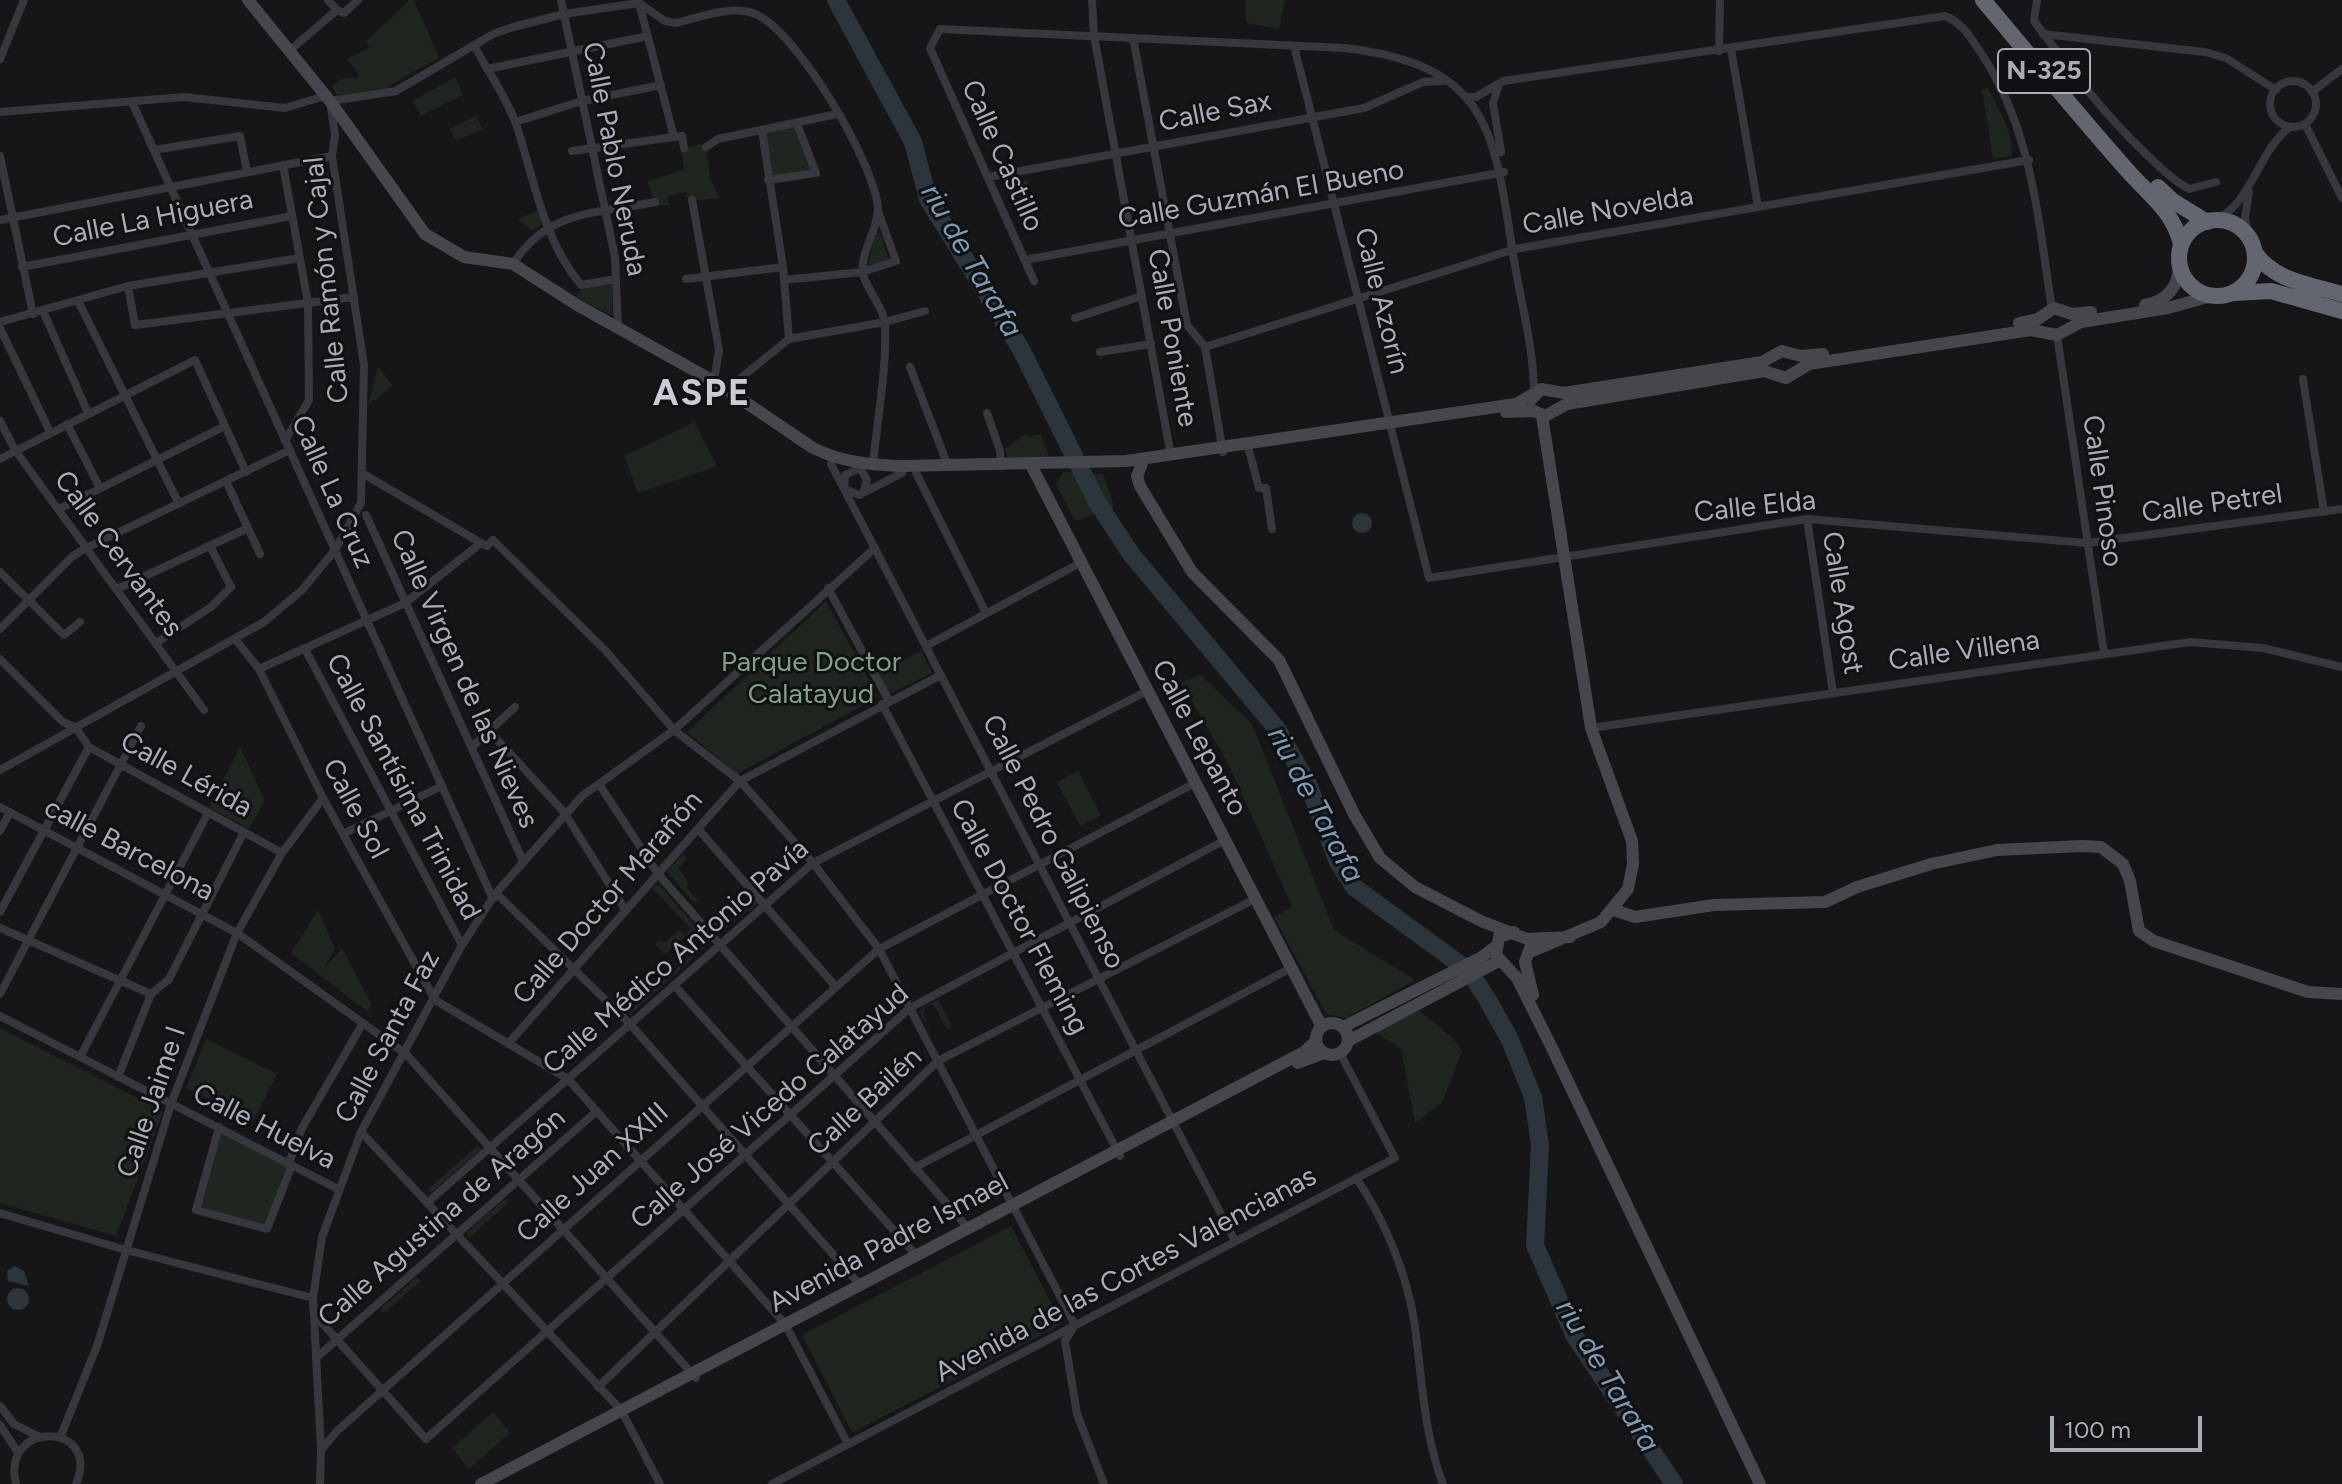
<!DOCTYPE html>
<html>
<head>
<meta charset="utf-8">
<style>
  body { margin:0 }
  #map { position:relative; width:2342px; height:1484px; overflow:hidden; background:#161618; font-family:Figtree,sans-serif }
  canvas { display:block }
  .scale { position:absolute; left:2050px; top:1416px; width:152px; height:36px; box-sizing:border-box; border:4px solid #a8adb8; border-top:0; padding-left:10px; font-size:24px; line-height:28px; white-space:nowrap; color:#a8adb8; -webkit-text-stroke:6px #111113; paint-order:stroke }
</style>
</head>
<body>
<div id="map">
<canvas width="2342" height="1484"></canvas>
<div class="scale">100 m</div>
</div>
<script>
const ctx = document.querySelector('canvas').getContext('2d');
ctx.lineJoin = 'round';
function fillPath(path, color) { ctx.fillStyle = color; ctx.fill(path, 'evenodd'); }
function strokePath(path, color, width, dash) { ctx.strokeStyle = color; ctx.lineWidth = width; ctx.lineCap = dash ? 'butt' : 'round'; ctx.setLineDash(dash || []); ctx.stroke(path); }
function drawText(font, color, halo, rows, align = 'center') {
  ctx.font = font + ' Figtree,sans-serif'; ctx.lineWidth = 6; ctx.setLineDash([]); ctx.textBaseline = 'middle'; ctx.strokeStyle = halo; ctx.fillStyle = color; for (const [text, x, y, turn = 0] of rows) {
    ctx.save(); ctx.translate(x, y); ctx.rotate((+turn || 0) * Math.PI / 180); ctx.textAlign = isNaN(turn) ? turn : align; if (halo) ctx.strokeText(text, 0, 0); ctx.fillText(text, 0, 0); ctx.restore();
  }
}
fillPath(new Path2D(`
  M 409,0 L 414,0 L 439,58 L 385,88 L 337,96 L 332,86 L 344,78 L 359,78 L 358,72 L 347,59 L 370,47 L 366,42 Z
  M 1246,0 L 1285,0 L 1279,29 L 1246,23 Z
  M 455,77 L 463,95 L 421,116 L 413,101 Z
  M 1988,88 C 1997,107 2016,135 2011,156 L 1993,159 L 1982,89 Z
  M 476,116 L 483,130 L 456,140 L 449,129 Z
  M 793,125 L 813,171 L 768,177 L 764,130 Z
  M 706,144 L 710,178 L 720,198 L 689,201 L 686,192 L 667,196 L 669,205 L 656,206 L 647,181 L 684,170 L 681,148 Z
  M 1029,180 L 1026,229 L 1007,184 Z
  M 539,210 L 544,222 L 532,231 L 518,219 Z
  M 876,233 L 880,233 L 889,260 L 868,265 Z
  M 612,283 L 612,316 L 576,297 L 582,289 Z
  M 378,366 L 393,386 L 368,405 Z
  M 694,422 L 717,466 L 638,493 L 624,456 Z
  M 1026,434 L 1027,437 L 1041,434 L 1051,462 L 1009,463 L 1005,449 Z
  M 1063,472 L 1103,474 L 1114,507 L 1075,521 L 1056,484 Z
  M 826,601 L 878,697 L 737,774 L 687,732 Z
  M 921,651 L 932,673 L 886,696 L 874,676 Z
  M 1201,675 L 1252,724 L 1334,930 L 1415,980 L 1346,1018 L 1326,1014 L 1274,917 L 1292,906 L 1229,765 L 1181,682 Z
  M 240,747 L 265,800 L 249,829 L 209,807 Z
  M 1078,771 L 1101,815 L 1080,826 L 1057,782 Z
  M 683,854 L 687,859 L 678,868 L 689,883 L 686,887 L 698,901 L 695,903 L 667,872 Z
  M 658,884 L 710,942 L 630,1015 L 627,1012 L 705,944 L 692,931 L 665,954 L 655,944 L 660,940 L 664,943 L 679,930 L 684,935 L 691,929 L 653,889 Z
  M 747,890 L 758,903 L 721,932 L 708,917 L 715,911 L 727,924 L 753,902 L 744,892 Z
  M 318,910 L 335,949 L 324,968 L 342,948 L 371,1003 L 368,1012 L 291,953 Z
  M 938,999 L 952,1027 L 947,1029 L 933,1004 L 925,1008 L 923,1015 L 932,1037 L 919,1011 Z
  M 1412,1005 L 1452,1037 L 1462,1051 L 1442,1103 L 1415,1123 L 1401,1049 L 1369,1028 Z
  M 0,1028 L 163,1111 L 116,1236 L 0,1203 Z
  M 206,1039 L 277,1074 L 253,1121 L 186,1088 Z
  M 220,1132 L 289,1167 L 264,1228 L 199,1208 Z
  M 478,1145 L 481,1149 L 431,1193 L 428,1189 Z
  M 505,1199 L 508,1203 L 470,1237 L 466,1233 Z
  M 1011,1226 L 1062,1324 L 852,1433 L 802,1335 Z
  M 417,1277 L 421,1281 L 384,1313 L 380,1309 Z
  M 493,1412 L 510,1433 L 469,1469 L 452,1448 Z`), '#1e261f');
fillPath(new Path2D(`
  M1352 523a10 10 0 1 1 20 0a10 10 0 1 1-20 0Z
  M 15,1266 L 24,1271 L 29,1286 L 8,1281 L 7,1271 Z
  M7 1299a11 11 0 1 1 22 0a11 11 0 1 1-22 0Z`), '#2c353c');
strokePath(new Path2D(`
  M 836,0 L 913,142 L 928,199 L 1022,351 L 1097,502 L 1131,554 L 1277,729 L 1308,784 L 1338,862 L 1354,887 L 1469,971 L 1486,997 L 1510,1040 L 1533,1097 L 1540,1145 L 1535,1245 L 1574,1335 L 1674,1484`), '#2c353c', 18);
strokePath(new Path2D(`
  M 561,0 L 615,257 L 618,328
  M 1092,0 L 1094,36 L 1171,456
  M 2037,0 L 2034,21 C 2070,69 2103,113 2146,154 C 2160,167 2172,180 2189,189 L 2216,182
  M 639,3 L 674,137 L 682,136 L 684,148
  M 337,10 L 344,13 L 358,0
  M 2043,34 L 2205,52 L 2226,58 L 2276,90
  M 1133,38 L 1187,325 L 1205,347 L 1223,452
  M 1294,46 L 1429,578 L 1807,519 L 2087,543 L 2342,509
  M 475,47 C 488,72 507,98 516,124 C 534,178 543,240 581,285 L 616,279
  M 1731,49 L 1758,207
  M 1719,51 L 1720,0
  M 288,52 L 337,10 L 328,0
  M 0,59 L 24,0
  M 487,69 L 648,36
  M2270 104a23 23 0 1 1 46 0a23 23 0 1 1-46 0Z
  M 1499,84 L 1493,103 L 1501,152
  M 2312,92 L 2342,69
  M 1466,97 L 1476,97 L 1503,81 L 1945,16 C 1962,23 1969,35 1979,50 C 2032,127 2038,219 2052,309
  M 132,102 L 493,899
  M 0,112 L 184,97 L 285,108 L 325,96
  M 515,122 L 582,101 L 661,85
  M 2305,124 L 2342,198
  M 762,131 L 783,267 L 789,339
  M 706,147 L 718,139 L 837,114
  M 154,150 L 240,136 L 247,172
  M 572,151 L 674,137
  M 0,156 L 33,314
  M 283,165 L 308,303 L 309,400 L 285,441
  M 988,177 L 1364,108 L 1423,82 L 1443,81
  M 768,180 L 816,173 L 797,124
  M 692,200 L 719,350 L 714,381
  M 0,220 L 332,156
  M 2216,220 C 2254,200 2257,152 2290,127
  M 2248,234 L 2245,218 L 2249,192
  M 1025,260 L 1504,172
  M 513,264 C 548,209 596,214 655,202
  M 22,267 L 292,216
  M 686,279 L 783,267
  M 784,280 L 862,272 L 896,261 L 878,211
  M 1034,281 L 930,48 L 940,29 L 1344,48 C 1493,65 1494,134 1514,260 C 1521,303 1534,349 1534,393
  M 128,286 L 135,325 L 354,297
  M 78,301 L 179,504
  M 43,311 L 88,413
  M 1075,318 L 1142,296
  M 0,322 L 128,286 L 300,258
  M 0,328 L 50,432
  M 2057,335 L 2104,653
  M 1205,347 L 1515,249 L 2029,160
  M 1100,352 L 1151,344
  M 910,367 L 948,466
  M 2303,379 L 2324,512
  M 727,389 L 789,339 L 885,322 L 925,311
  M 987,413 L 1000,451 L 1001,466
  M 0,421 L 15,450 L 204,710
  M 67,424 L 100,488
  M 1247,443 L 1259,488 L 1266,488 L 1272,529
  M 0,459 L 195,360 L 246,472
  M 857,463 L 867,480 L 863,493
  M 831,464 L 1235,1241
  M 865,465 L 845,475 L 844,489 L 859,495 L 902,473
  M 362,473 L 481,543
  M 916,473 L 986,613
  M 59,509 L 225,426
  M 366,515 L 523,861
  M 1807,519 L 1833,693
  M 248,528 L 260,554
  M 875,548 L 674,730 L 740,781 L 941,675
  M 0,572 L 64,635 L 80,622
  M 828,588 L 889,701
  M 117,589 L 248,528 L 226,481
  M 0,629 L 73,556 L 86,548 L 290,450
  M 236,640 L 259,669 L 323,798 L 435,1000 L 568,1079 L 785,1324 L 848,1444
  M 156,643 L 211,607 L 231,587 L 210,546
  M 926,646 L 1080,563
  M 305,649 L 462,945
  M 0,659 L 63,722 L 76,728 L 89,747 L 282,853
  M 259,669 L 405,603 L 481,543 L 487,546 L 493,540 L 605,650 L 674,730 L 582,796 L 496,893 L 462,945 L 361,1132 L 322,1237 L 313,1298 L 321,1450 L 320,1484
  M 882,704 L 1120,1156
  M 1591,728 L 2190,642 L 2263,648 L 2342,667
  M 491,733 L 564,812 L 626,911
  M 472,747 L 515,707
  M 0,770 L 264,622 L 302,590 L 335,550 L 361,503 L 364,365 L 332,156 L 335,135 L 330,101 L 396,91 L 493,34 L 513,27 L 564,14 L 639,3 L 665,21 L 675,23 C 698,18 729,5 753,13 C 795,27 876,165 878,209 C 878,230 859,255 863,274 C 867,291 884,307 885,325 C 887,368 877,421 873,465
  M 599,784 L 658,874 L 968,1228
  M 0,807 L 237,933 L 406,1054 L 696,1378
  M 698,829 L 836,987
  M 0,831 L 10,812
  M 343,834 L 442,786
  M 496,893 L 630,1024 L 860,1285
  M 0,912 L 89,747
  M 0,928 L 151,994
  M 674,985 L 916,1255
  M 0,994 L 141,726
  M 0,1016 L 338,1189
  M 508,1044 L 740,781 L 813,863 L 879,949 L 1075,1325 L 1065,1341 L 1077,1414 L 1104,1484
  M 80,1057 L 208,813
  M 118,1077 L 151,994 L 169,979 L 244,832
  M 219,1127 L 196,1210 L 267,1229 L 292,1165
  M 361,1132 L 621,1410 L 660,1484
  M 289,1163 L 302,1128 L 363,1023
  M 914,1168 L 1291,968
  M 1356,1178 C 1384,1218 1406,1272 1414,1320 C 1422,1375 1423,1432 1443,1484
  M 427,1203 L 813,863 L 1147,691
  M 0,1213 L 126,1250 L 313,1298
  M 314,1314 L 426,1439 L 910,1008 L 1225,840
  M 316,1358 L 597,1111
  M 598,1387 L 938,1061 L 1255,899
  M 0,1406 L 14,1424 L 38,1436
  M 0,1425 L 17,1451
  M 60,1438 L 97,1346 L 171,1104 L 237,933 L 282,853 L 323,798
  M 322,1449 L 337,1431 L 879,949 L 1195,783
  M 16,1484 C 0,1420 102,1421 76,1484
  M 772,1484 L 1395,1158 L 1340,1053`), '#37383d', 8);
strokePath(new Path2D(`
  M 248,0 L 330,101 L 425,234 L 464,257 L 513,264 L 577,305 L 717,383 L 813,448 C 841,462 871,465 901,466 L 1126,461 L 1516,404 L 1532,395
  M 2145,305 C 2166,301 2178,288 2179,267
  M 2019,323 L 2038,319 L 2054,308 L 2072,314 L 2091,312
  M 1531,400 L 1541,389 L 1564,393 L 1762,362 L 1782,351 L 1801,356 L 1823,354
  M 1506,412 L 1534,411 L 1545,416 L 1567,404 L 1764,371 L 1786,378 L 1809,364 L 2031,330 L 2057,335 L 2081,322 L 2168,308 L 2211,296
  M 1142,464 L 1137,476 L 1140,486 L 1192,572 L 1279,660 L 1354,814 L 1380,858 L 1415,887 L 1481,921 L 1527,939 L 1570,937
  M 1031,465 L 1322,1027
  M 1614,910 L 1635,917 L 1714,905 L 1825,902 L 1857,887 L 1931,864 L 1997,850 L 2082,846 L 2101,847 L 2123,864 L 2130,881 L 2139,931 L 2154,941 L 2308,992 L 2342,994
  M 1514,932 L 1499,937 L 1496,955 L 1517,978 L 1551,1046 L 1760,1484
  M 1530,948 L 1525,962 L 1533,995
  M 1530,952 L 1601,922 L 1628,889 L 1633,864 L 1632,841 L 1591,728 L 1542,416
  M1316 1039a16 16 0 1 1 32 0a16 16 0 1 1-32 0Z
  M 1343,1027 L 1480,958 L 1495,947
  M 1348,1041 L 1499,961
  M 1298,1063 L 1324,1053
  M 481,1484 L 1304,1052 L 1316,1041`), '#45474d', 12);
strokePath(new Path2D(`
  M 1983,0 C 2031,57 2078,115 2127,170 C 2149,195 2173,211 2181,244
  M 2158,187 L 2173,201 L 2207,222
  M2179 258a38 38 0 1 1 76 0a38 38 0 1 1-76 0Z
  M 2255,253 C 2276,282 2309,284 2342,294
  M 2234,293 L 2271,291 L 2342,311`), '#63666e', 16);
for (const [x, y, w] of [
  [2044,71,92]
]) { const box = new Path2D(); box.roundRect(x - w / 2, y - 22, w, 44, 6); ctx.fillStyle = '#111113'; ctx.fill(box); strokePath(box, '#a8adb8', 2); }
drawText('bold 26px', '#a8adb8', null, [
  ["N-325",2044,71]
]);
drawText('28px', '#a8adb8', '#111113', [
  ["Calle Sax",1215,112,-11],
  ["Calle Castillo",1002,156,66],
  ["Calle Pablo Neruda",614,159,79],
  ["Calle Guzmán El Bueno",1261,195,-10],
  ["Calle Novelda",1608,211,-10],
  ["Calle La Higuera",153,219,-11],
  ["Calle Ramón y Cajal",327,280,-96],
  ["Calle Azorín",1381,301,76],
  ["Calle Poniente",1172,338,80],
  ["Calle Pinoso",2102,491,82],
  ["Calle La Cruz",332,492,66],
  ["Calle Petrel",2212,504,-8],
  ["Calle Elda",1755,507,-6],
  ["Calle Cervantes",118,554,54],
  ["Calle Agost",1842,603,81],
  ["Calle Villena",1964,651,-8],
  ["Calle Virgen de las Nieves",464,679,66],
  ["Calle Lepanto",1199,738,62],
  ["Calle Lérida",186,775,29],
  ["Calle Santísima Trinidad",403,787,62],
  ["Calle Sol",355,809,62],
  ["Calle Pedro Galipienso",1053,842,63],
  ["calle Barcelona",129,850,28],
  ["Calle Doctor Marañón",608,898,-49],
  ["Calle Doctor Fleming",1019,917,62],
  ["Calle Médico Antonio Pavía",676,957,-41],
  ["Calle Santa Faz",388,1037,-62],
  ["Calle Jaime I",152,1102,-71],
  ["Calle Bailén",865,1102,-43],
  ["Calle José Vicedo Calatayud",770,1107,-41],
  ["Calle Huelva",264,1127,27],
  ["Calle Juan XXIII",593,1173,-42],
  ["Calle Agustina de Aragón",442,1218,-41],
  ["Avenida Padre Ismael",889,1243,-28],
  ["Avenida de las Cortes Valencianas",1126,1275,-28]
]);
drawText('28px', '#7fa381', '#111113', [
  ["Parque Doctor",811,663],
  ["Calatayud",811,695]
]);
drawText('italic 30px', '#7f9bb3', '#111113', [
  ["riu de Tarafa",971,261,60],
  ["riu de Tarafa",1315,805,62],
  ["riu de Tarafa",1607,1376,59]
]);
ctx.letterSpacing = '2px';
drawText('bold 36px', '#c9ccd4', '#111113', [
  ["ASPE",702,394]
]);
ctx.letterSpacing = '0px';
</script>
</body>
</html>
